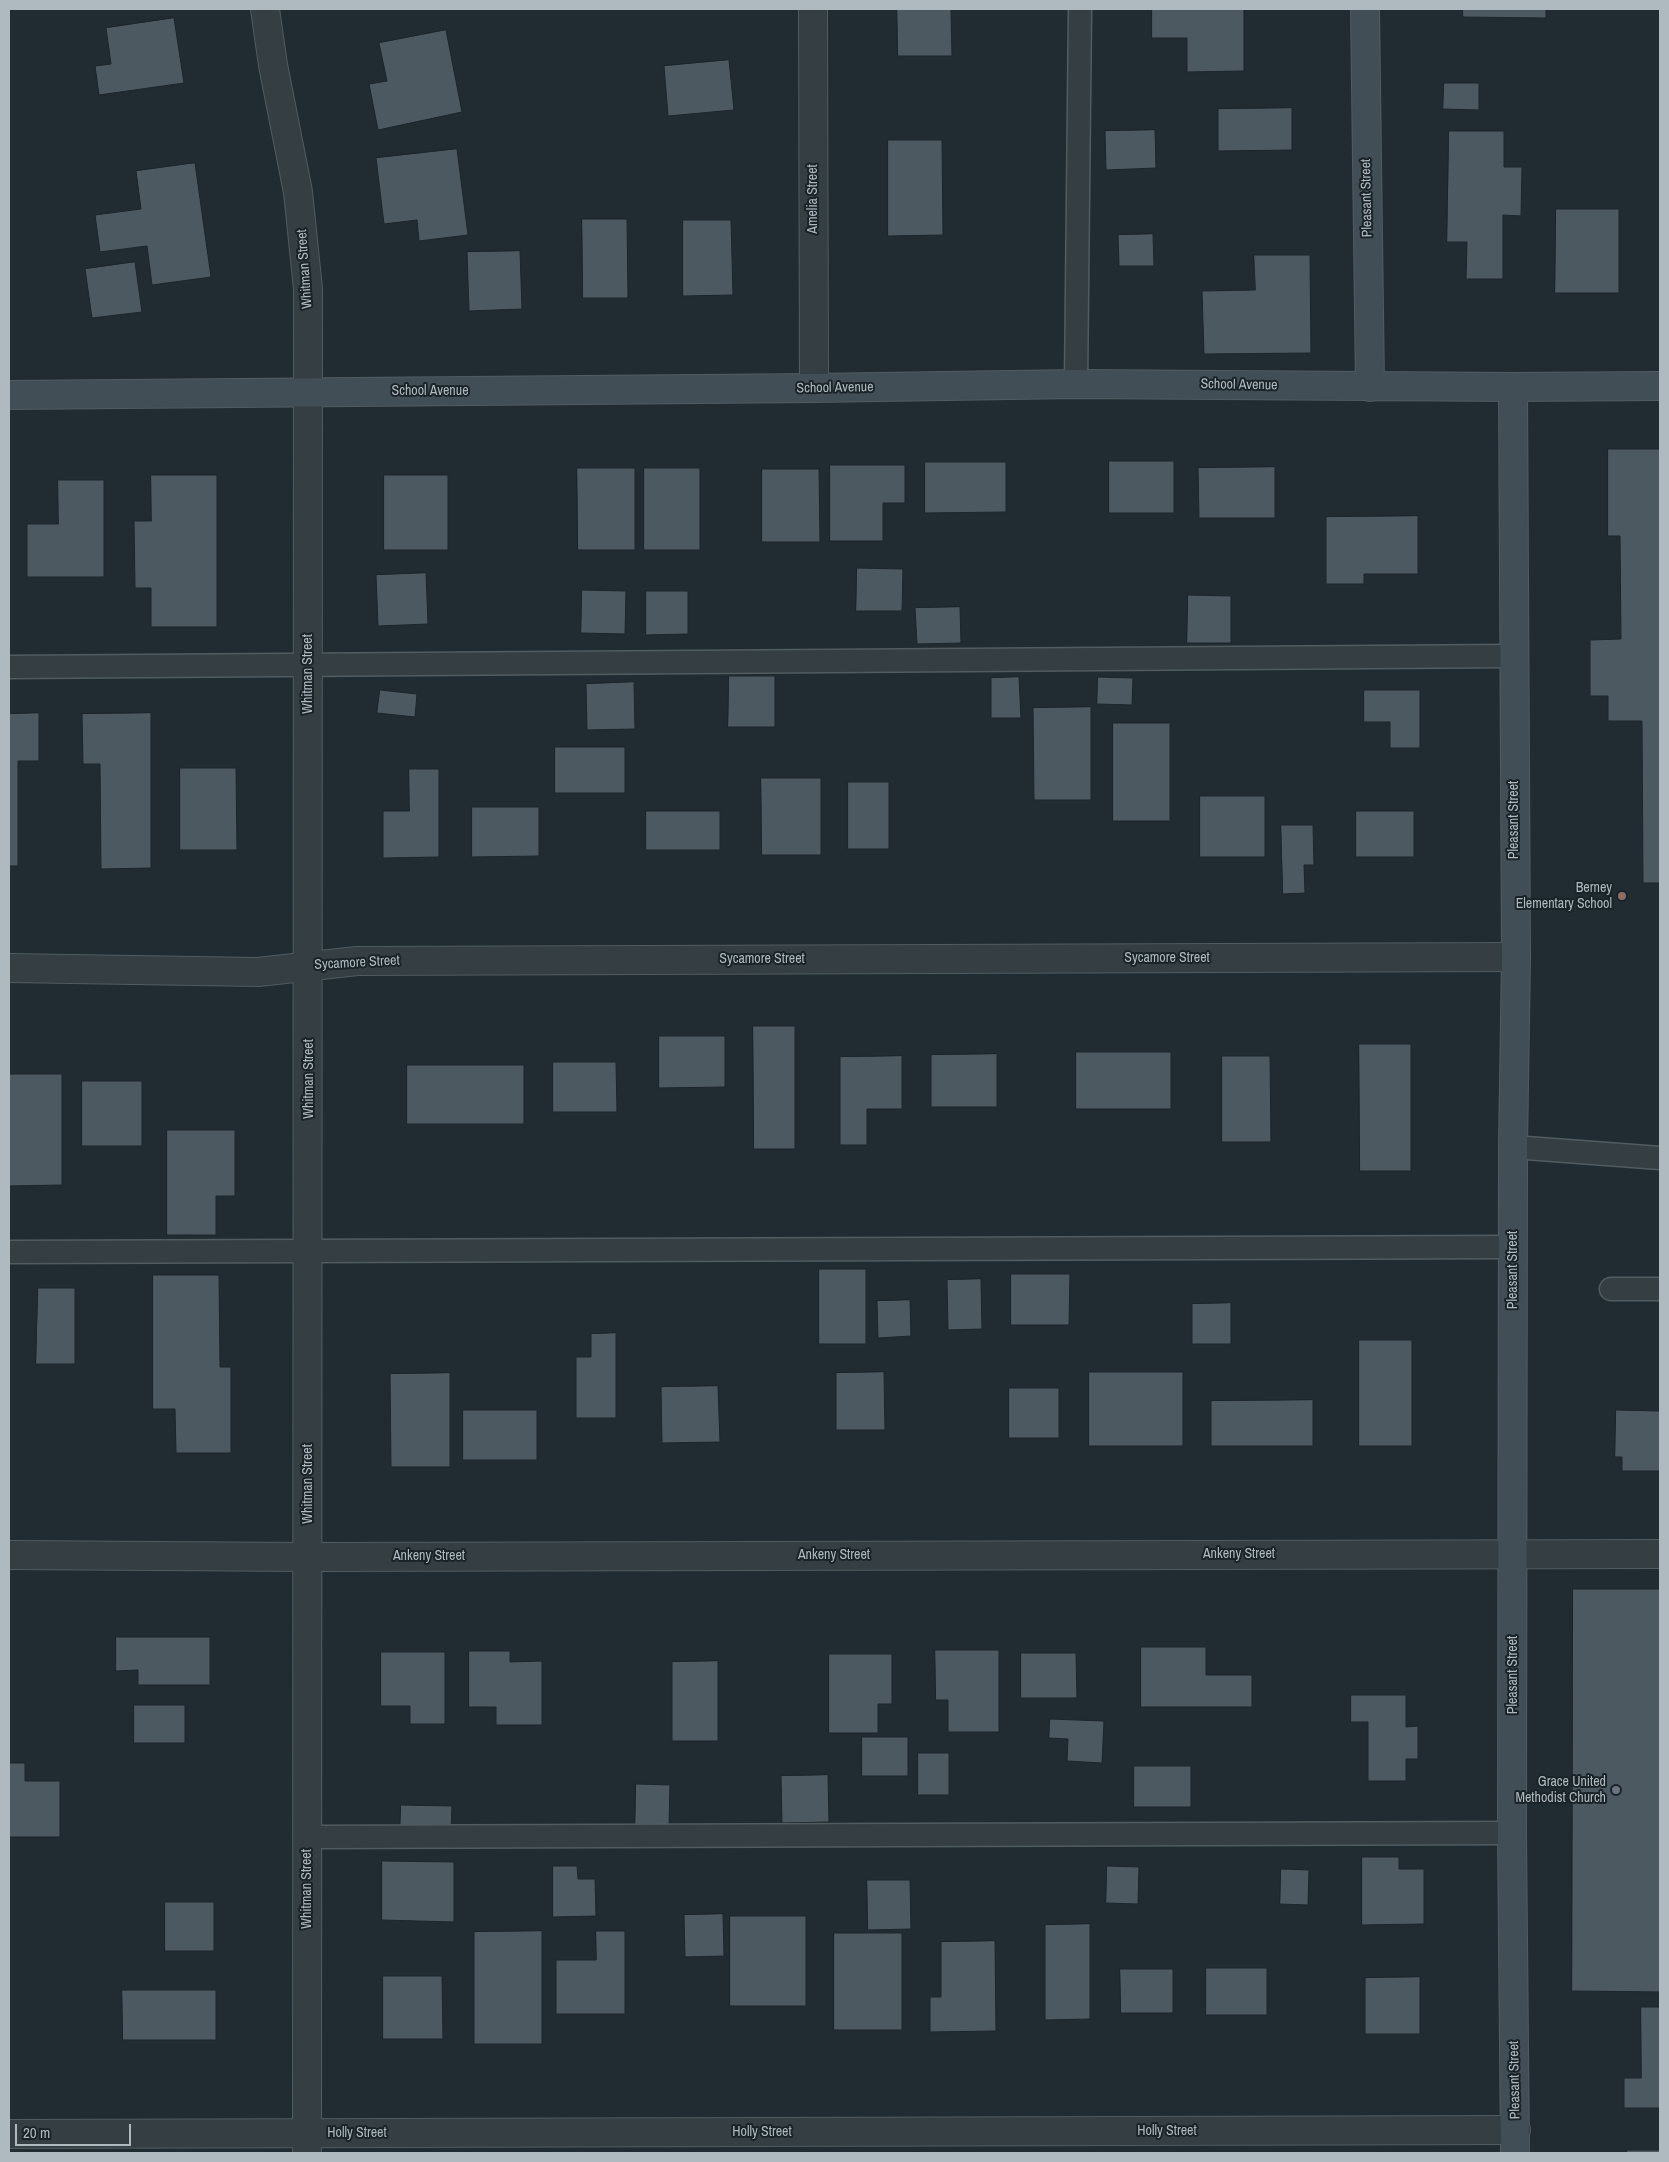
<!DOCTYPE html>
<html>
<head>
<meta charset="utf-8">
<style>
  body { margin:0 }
  #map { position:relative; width:1669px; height:2162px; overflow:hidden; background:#212c32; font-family:"Archivo Narrow",sans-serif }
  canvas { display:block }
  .frame { position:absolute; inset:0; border:10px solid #aeb9c0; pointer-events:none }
  .scale { position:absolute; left:15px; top:2124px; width:116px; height:22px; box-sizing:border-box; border:2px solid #aeb9c0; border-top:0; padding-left:6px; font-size:15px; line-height:18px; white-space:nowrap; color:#aeb9c0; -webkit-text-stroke:4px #1a2328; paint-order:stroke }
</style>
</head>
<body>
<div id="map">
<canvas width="1669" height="2162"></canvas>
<div class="frame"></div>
<div class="scale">20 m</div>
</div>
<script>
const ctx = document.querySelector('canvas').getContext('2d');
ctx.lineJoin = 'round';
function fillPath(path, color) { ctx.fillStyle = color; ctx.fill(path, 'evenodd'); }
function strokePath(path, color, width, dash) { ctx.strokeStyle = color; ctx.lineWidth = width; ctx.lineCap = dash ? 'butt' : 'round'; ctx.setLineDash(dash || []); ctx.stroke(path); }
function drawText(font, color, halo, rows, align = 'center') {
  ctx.font = font + ' "Archivo Narrow",sans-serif'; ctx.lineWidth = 4; ctx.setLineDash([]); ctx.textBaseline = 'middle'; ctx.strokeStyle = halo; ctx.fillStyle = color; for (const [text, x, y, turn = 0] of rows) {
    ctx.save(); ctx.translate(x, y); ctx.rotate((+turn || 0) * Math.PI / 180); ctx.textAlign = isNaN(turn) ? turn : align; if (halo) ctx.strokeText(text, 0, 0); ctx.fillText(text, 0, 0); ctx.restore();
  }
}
const building = new Path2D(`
  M 897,9 L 951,9 L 952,56 L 898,56 Z
  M 1152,9 L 1244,9 L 1244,71 L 1187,72 L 1187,38 L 1152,38 Z
  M 1463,9 L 1546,9 L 1546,18 L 1463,17 Z
  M 174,18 L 184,83 L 99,95 L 95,66 L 111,64 L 106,28 Z
  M 446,30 L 462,112 L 378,130 L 369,84 L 387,81 L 379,43 Z
  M 729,60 L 734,110 L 668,116 L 664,66 Z
  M 1444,83 L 1479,83 L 1479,110 L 1443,109 Z
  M 1292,108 L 1292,150 L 1218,151 L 1218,109 Z
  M 1155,130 L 1156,168 L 1106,170 L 1105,131 Z
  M 1449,131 L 1504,131 L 1504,167 L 1522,167 L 1521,216 L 1503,215 L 1503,279 L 1466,279 L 1467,242 L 1447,242 Z
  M 888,140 L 942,140 L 943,235 L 888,236 Z
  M 457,149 L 468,235 L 419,241 L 417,220 L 384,224 L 376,158 Z
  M 195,163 L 211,277 L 152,285 L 147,246 L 100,252 L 95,215 L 141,209 L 136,171 Z
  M 1556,209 L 1619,209 L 1619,293 L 1555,293 Z
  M 582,219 L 627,219 L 628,298 L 583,298 Z
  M 683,220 L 731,220 L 733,295 L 683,296 Z
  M 1153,234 L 1154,266 L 1119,266 L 1118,235 Z
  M 520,251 L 522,309 L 469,311 L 467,252 Z
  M 1254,255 L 1310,255 L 1311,353 L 1204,354 L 1202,291 L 1255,290 Z
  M 135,262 L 142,312 L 92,318 L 85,269 Z
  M 1608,449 L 1660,449 L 1660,883 L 1643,883 L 1642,721 L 1608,721 L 1608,696 L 1590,696 L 1590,640 L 1621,639 L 1620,536 L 1608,536 Z
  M 1109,461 L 1174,461 L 1174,513 L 1109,513 Z
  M 925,462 L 1006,462 L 1006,512 L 925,513 Z
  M 830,465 L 905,465 L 905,503 L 883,503 L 883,541 L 830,541 Z
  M 1275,467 L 1275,518 L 1199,518 L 1198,468 Z
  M 577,468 L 635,468 L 635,550 L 578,550 Z
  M 644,468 L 700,468 L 700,550 L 644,550 Z
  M 762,469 L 819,469 L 820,542 L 762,542 Z
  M 151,475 L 217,475 L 217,627 L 151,627 L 151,588 L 135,588 L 134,521 L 151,521 Z
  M 384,475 L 448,475 L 448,550 L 384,550 Z
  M 58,480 L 104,480 L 104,577 L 27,577 L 27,524 L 58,524 Z
  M 1418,516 L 1418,574 L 1364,574 L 1364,584 L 1326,584 L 1326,517 Z
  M 857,568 L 903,569 L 902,611 L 856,611 Z
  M 426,573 L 428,624 L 378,626 L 376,575 Z
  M 582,590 L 626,591 L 625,634 L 581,633 Z
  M 646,591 L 688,591 L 688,634 L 646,635 Z
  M 1188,595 L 1231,596 L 1231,643 L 1187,643 Z
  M 960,607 L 961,643 L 917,644 L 915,608 Z
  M 729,676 L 775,676 L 775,727 L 728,727 Z
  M 1019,677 L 1021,718 L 991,718 L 991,678 Z
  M 1098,677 L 1133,678 L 1132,705 L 1097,704 Z
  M 634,682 L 635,729 L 587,730 L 586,684 Z
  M 380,690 L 417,694 L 415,717 L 377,713 Z
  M 1364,690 L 1420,690 L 1420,748 L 1390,748 L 1390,722 L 1364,722 Z
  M 1091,707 L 1091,800 L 1034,800 L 1033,708 Z
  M 39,713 L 39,761 L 18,761 L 18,866 L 9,866 L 9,714 Z
  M 151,713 L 151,868 L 101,869 L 100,764 L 83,764 L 82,714 Z
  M 1113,723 L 1170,723 L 1170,821 L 1113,821 Z
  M 555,747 L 625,747 L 625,793 L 555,793 Z
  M 180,768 L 236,768 L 237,850 L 180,850 Z
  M 409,769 L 439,769 L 439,857 L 383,858 L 383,811 L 409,811 Z
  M 761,778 L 821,778 L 821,855 L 762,855 Z
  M 848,782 L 889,782 L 889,849 L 848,849 Z
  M 1200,796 L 1265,796 L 1265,857 L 1200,857 Z
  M 472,807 L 539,807 L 539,856 L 472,857 Z
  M 646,811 L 720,811 L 720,850 L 646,850 Z
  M 1356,811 L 1414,811 L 1414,857 L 1356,857 Z
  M 1281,825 L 1313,825 L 1314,865 L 1304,865 L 1305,893 L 1283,894 Z
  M 753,1026 L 795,1026 L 795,1149 L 754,1149 Z
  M 659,1036 L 725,1036 L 725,1087 L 659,1088 Z
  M 1359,1044 L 1411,1044 L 1411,1171 L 1360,1171 Z
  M 1076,1052 L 1171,1052 L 1171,1109 L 1076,1109 Z
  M 997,1054 L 997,1107 L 931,1107 L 931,1055 Z
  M 902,1056 L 902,1109 L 867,1109 L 867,1145 L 840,1145 L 840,1057 Z
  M 1222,1056 L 1270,1056 L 1271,1142 L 1222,1142 Z
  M 553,1062 L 616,1062 L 617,1112 L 553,1112 Z
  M 407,1065 L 524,1065 L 524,1124 L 407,1124 Z
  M 9,1074 L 62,1074 L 62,1185 L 9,1186 Z
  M 82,1081 L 142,1081 L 142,1146 L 82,1146 Z
  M 167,1130 L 235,1130 L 235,1196 L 216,1196 L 216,1235 L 167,1235 Z
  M 819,1269 L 866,1269 L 866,1344 L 819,1344 Z
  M 1011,1274 L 1070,1274 L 1069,1325 L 1011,1325 Z
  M 153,1275 L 219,1275 L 220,1367 L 231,1367 L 231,1453 L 176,1453 L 175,1409 L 153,1409 Z
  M 981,1279 L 982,1329 L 948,1330 L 947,1280 Z
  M 38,1288 L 75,1288 L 75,1364 L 36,1364 Z
  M 910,1300 L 911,1336 L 878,1338 L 877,1301 Z
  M 1231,1303 L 1231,1344 L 1192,1344 L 1192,1304 Z
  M 616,1333 L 616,1418 L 576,1418 L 576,1357 L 591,1357 L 591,1334 Z
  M 1359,1340 L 1412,1340 L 1412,1446 L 1359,1446 Z
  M 884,1372 L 885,1430 L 836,1430 L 836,1373 Z
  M 1089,1372 L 1183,1372 L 1183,1446 L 1089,1446 Z
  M 450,1373 L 450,1467 L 391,1467 L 390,1374 Z
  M 718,1386 L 720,1442 L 662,1443 L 661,1387 Z
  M 1009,1388 L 1059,1388 L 1059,1438 L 1009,1438 Z
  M 1313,1400 L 1313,1446 L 1211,1446 L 1211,1401 Z
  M 463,1410 L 537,1410 L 537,1460 L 463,1460 Z
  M 1616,1410 L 1660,1411 L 1660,1471 L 1622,1471 L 1622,1457 L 1615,1457 Z
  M 1573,1589 L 1660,1589 L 1660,1992 L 1572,1991 Z
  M 116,1637 L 210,1637 L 210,1685 L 138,1685 L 138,1670 L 116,1671 Z
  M 1141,1647 L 1206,1647 L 1206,1675 L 1252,1675 L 1252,1707 L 1141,1707 Z
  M 935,1650 L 999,1650 L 999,1732 L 948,1732 L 948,1700 L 936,1700 Z
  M 469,1651 L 510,1651 L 510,1662 L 542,1661 L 542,1725 L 496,1725 L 496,1707 L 469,1707 Z
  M 381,1652 L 445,1652 L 445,1724 L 410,1724 L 410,1706 L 381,1706 Z
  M 1021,1653 L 1076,1653 L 1077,1698 L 1021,1698 Z
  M 829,1654 L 892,1654 L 892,1704 L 878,1704 L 878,1733 L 829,1733 Z
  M 718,1661 L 718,1741 L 672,1741 L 672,1662 Z
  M 1351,1695 L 1406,1695 L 1406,1727 L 1418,1726 L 1418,1759 L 1406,1759 L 1406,1781 L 1368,1781 L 1368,1722 L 1351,1722 Z
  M 134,1705 L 185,1705 L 185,1743 L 134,1743 Z
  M 1050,1719 L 1104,1721 L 1102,1763 L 1067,1761 L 1068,1739 L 1049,1738 Z
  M 862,1737 L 908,1737 L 908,1776 L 862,1776 Z
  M 918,1753 L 949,1753 L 949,1795 L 918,1795 Z
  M 9,1763 L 25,1763 L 25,1781 L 60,1781 L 60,1837 L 9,1837 Z
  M 1134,1766 L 1191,1766 L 1191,1807 L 1134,1807 Z
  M 828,1775 L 829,1822 L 782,1823 L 781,1776 Z
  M 636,1784 L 670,1785 L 669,1828 L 635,1827 Z
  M 401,1805 L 452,1806 L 451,1831 L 400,1830 Z
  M 1362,1857 L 1399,1857 L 1399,1869 L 1424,1869 L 1424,1924 L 1362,1925 Z
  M 382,1861 L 454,1862 L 454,1922 L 382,1920 Z
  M 553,1866 L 577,1866 L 578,1879 L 595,1879 L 596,1916 L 553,1917 Z
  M 1107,1866 L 1139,1867 L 1138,1904 L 1106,1903 Z
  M 1281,1869 L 1309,1870 L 1308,1905 L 1280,1904 Z
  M 867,1880 L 910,1880 L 911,1929 L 868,1930 Z
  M 165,1902 L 214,1902 L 214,1951 L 165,1951 Z
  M 723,1914 L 724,1956 L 685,1957 L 684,1915 Z
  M 730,1916 L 806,1916 L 806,2006 L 730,2006 Z
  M 1090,1924 L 1090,2019 L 1045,2020 L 1045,1925 Z
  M 542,1931 L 542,2044 L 474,2044 L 474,1932 Z
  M 596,1931 L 625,1931 L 625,2014 L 556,2014 L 556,1960 L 596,1960 Z
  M 834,1933 L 902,1933 L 902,2030 L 834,2030 Z
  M 995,1941 L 996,2031 L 930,2032 L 930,1997 L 941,1997 L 941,1942 Z
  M 1206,1968 L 1267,1968 L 1267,2015 L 1206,2015 Z
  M 1120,1969 L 1173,1969 L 1173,2013 L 1121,2013 Z
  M 383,1976 L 442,1976 L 443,2039 L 383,2039 Z
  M 1420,1977 L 1420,2034 L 1365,2034 L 1365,1978 Z
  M 122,1990 L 216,1990 L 216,2040 L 123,2040 Z
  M 1641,2007 L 1660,2007 L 1660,2108 L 1624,2108 L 1624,2078 L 1641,2078 Z
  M 1627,2150 L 1660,2150 L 1660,2153 L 1627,2153 Z`);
fillPath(building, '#4c5961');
strokePath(building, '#1c252a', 1);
const lane = new Path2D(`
  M 1076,384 L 1080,9
  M 9,667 L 1513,656
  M 1513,1147 L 1660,1158
  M 9,1252 L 1513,1247
  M 1611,1289 L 1660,1289
  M 308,1837 L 1512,1833`);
const street = new Path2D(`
  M 265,9 L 273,65 L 298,192 L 308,289 L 307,2153
  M 813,9 L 814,388
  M 9,968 L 258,972 L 357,961 L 1516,957
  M 9,1555 L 308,1557 L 1660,1554
  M 9,2134 L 1516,2130`);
const secondary = new Path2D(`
  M 1365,9 L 1370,387
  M 1513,387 L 1516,957 L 1513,1147 L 1512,1833 L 1515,2153
  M 9,395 L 814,388 L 1076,384 L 1513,387 L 1660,386`);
strokePath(lane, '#515c61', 25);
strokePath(street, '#515c61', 30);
strokePath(secondary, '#515c61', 30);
strokePath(lane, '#343e43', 22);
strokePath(street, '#343e43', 28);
strokePath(secondary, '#424e56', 28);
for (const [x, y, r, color] of [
  [1622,896,5,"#8d6e63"],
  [1616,1790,5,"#6b7280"]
]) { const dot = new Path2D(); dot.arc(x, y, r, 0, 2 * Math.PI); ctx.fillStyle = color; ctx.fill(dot); strokePath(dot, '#1a2328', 2); }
drawText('14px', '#aeb9c0', '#1a2328', [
  ["Pleasant Street",1367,198,-91],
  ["Amelia Street",813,199,-90],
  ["Whitman Street",305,269,-94],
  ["School Avenue",1239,385,1],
  ["School Avenue",835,388,-1],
  ["School Avenue",430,391],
  ["Whitman Street",308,674,-90],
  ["Pleasant Street",1514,820,-90],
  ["Sycamore Street",1167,958],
  ["Sycamore Street",762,959],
  ["Sycamore Street",357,963,-3],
  ["Whitman Street",309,1079,-90],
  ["Pleasant Street",1513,1270,-90],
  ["Whitman Street",308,1484,-90],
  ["Ankeny Street",1239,1554],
  ["Ankeny Street",834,1555],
  ["Ankeny Street",429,1556],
  ["Pleasant Street",1513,1675,-90],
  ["Whitman Street",307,1889,-90],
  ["Pleasant Street",1515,2080,-91],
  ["Holly Street",1167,2131],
  ["Holly Street",762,2132],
  ["Holly Street",357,2133]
]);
drawText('14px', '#aeb9c0', '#1a2328', [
  ["Berney",1612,888],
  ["Elementary School",1612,904],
  ["Grace United",1606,1782],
  ["Methodist Church",1606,1798]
], 'right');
</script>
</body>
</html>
